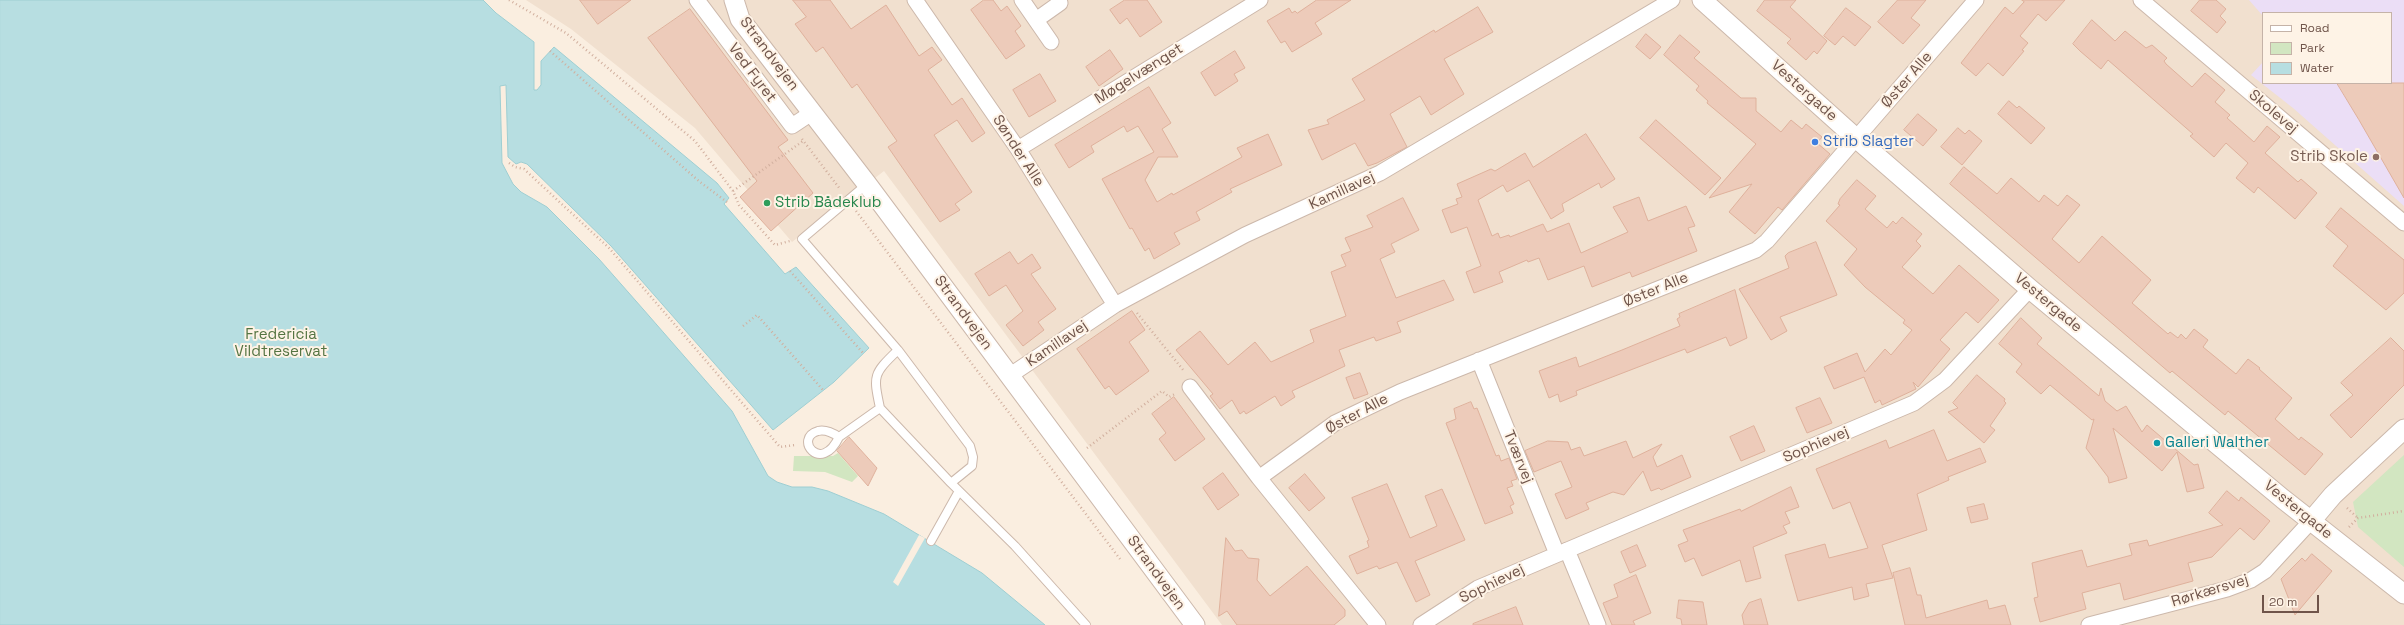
<!DOCTYPE html>
<html>
<head>
<meta charset="utf-8">
<style>
  body { margin:0 }
  #map { position:relative; width:2404px; height:625px; overflow:hidden; background:#faeee0; font-family:"Space Grotesk",sans-serif }
  canvas { display:block }
  .legend { position:absolute; left:2262px; top:12px; width:130px; height:72px; box-sizing:border-box; background:#fef3e6; border:1px solid #c5b3a8; margin:0; padding:5px 7px; list-style:none; font-size:12px; color:#6f544a }
  .legend li { display:flex; align-items:center; gap:8px; height:20px }
  .legend b { width:20px; border:1px solid #c5b3a8 }
  .scale { position:absolute; left:2262px; top:595px; width:57px; height:18px; box-sizing:border-box; border:2px solid #6f544a; border-top:0; padding-left:5px; font-size:12px; line-height:14px; white-space:nowrap; color:#6f544a; -webkit-text-stroke:3px #fef3e6; paint-order:stroke }
</style>
</head>
<body>
<div id="map">
<canvas width="2404" height="625"></canvas>
<ul class="legend">
<li><b style="height:5px;background:#fff"></b>Road</li>
<li><b style="height:11px;background:#d2e6c1"></b>Park</li>
<li><b style="height:11px;background:#b7dee1"></b>Water</li>
</ul>
<div class="scale">20 m</div>
</div>
<script>
const ctx = document.querySelector('canvas').getContext('2d');
ctx.lineJoin = 'round';
function fillPath(path, color) { ctx.fillStyle = color; ctx.fill(path, 'evenodd'); }
function strokePath(path, color, width, dash) { ctx.strokeStyle = color; ctx.lineWidth = width; ctx.lineCap = dash ? 'butt' : 'round'; ctx.setLineDash(dash || []); ctx.stroke(path); }
function drawText(font, color, halo, rows, align = 'center') {
  ctx.font = font + ' "Space Grotesk",sans-serif'; ctx.lineWidth = 4; ctx.setLineDash([]); ctx.textBaseline = 'middle'; ctx.strokeStyle = halo; ctx.fillStyle = color; for (const [text, x, y, turn = 0] of rows) {
    ctx.save(); ctx.translate(x, y); ctx.rotate((+turn || 0) * Math.PI / 180); ctx.textAlign = isNaN(turn) ? turn : align; if (halo) ctx.strokeText(text, 0, 0); ctx.fillText(text, 0, 0); ctx.restore();
  }
}
fillPath(new Path2D(`
  M 526,0 L 2404,0 L 2404,625 L 1222,625 L 884,171 L 792,242 L 695,128 L 571,29 ZM 2263,13 L 2391,13 L 2391,83 L 2263,83 Z`), '#f1e0cf');
fillPath(new Path2D(`
  M 2249,0 L 2404,0 L 2404,206 L 2293,108 L 2251,75 L 2263,62 L 2263,83 L 2391,83 L 2391,13 L 2263,13 L 2263,16 Z`), '#ebdef6');
fillPath(new Path2D(`
  M 838,453 L 858,476 L 852,482 L 825,472 L 793,471 L 794,456 L 833,456 Z
  M 2404,455 L 2404,567 L 2358,527 L 2353,502 Z`), '#d2e6c1');
const water = new Path2D(`
  M 0,0 L 483,0 L 496,13 L 534,42 L 534,90 L 537,90 L 541,85 L 541,61 L 554,47 L 717,183 L 729,198 L 724,204 L 785,274 L 796,267 L 869,348 L 834,382 L 773,430 L 611,246 L 527,164 L 521,162 L 516,164 L 508,157 L 506,85 L 500,86 L 502,163 L 513,184 L 521,192 L 547,207 L 599,259 L 643,309 L 732,411 L 768,476 L 777,482 L 792,487 L 812,487 L 828,491 L 884,514 L 982,573 L 1045,625 L 0,625 Z`);
fillPath(water, '#b7dee1');
strokePath(water, '#9eced2', 1);
fillPath(new Path2D(`
  M 919,535 L 925,538 L 898,586 L 893,582 Z`), '#faeee0');
const building = new Path2D(`
  M 580,0 L 631,0 L 598,24 Z
  M 793,0 L 830,0 L 851,29 L 886,5 L 919,56 L 932,47 L 942,60 L 928,70 L 952,105 L 962,98 L 985,133 L 972,142 L 957,120 L 934,135 L 972,192 L 955,204 L 960,210 L 940,222 L 888,147 L 897,141 L 857,84 L 852,88 L 823,47 L 816,52 L 795,24 L 806,17 Z
  M 984,0 L 993,0 L 1001,11 L 1007,6 L 1021,26 L 1015,31 L 1025,46 L 1006,59 L 971,10 Z
  M 1125,0 L 1147,0 L 1162,22 L 1140,37 L 1127,18 L 1120,24 L 1110,10 Z
  M 1317,0 L 1351,0 L 1315,23 L 1322,34 L 1292,52 L 1285,41 L 1281,43 L 1267,21 L 1289,8 L 1292,13 L 1295,11 L 1297,13 Z
  M 1765,0 L 1796,0 L 1790,7 L 1827,41 L 1817,54 L 1814,51 L 1806,60 L 1787,43 L 1791,39 L 1757,11 Z
  M 1898,0 L 1926,0 L 1911,18 L 1920,25 L 1903,44 L 1878,22 Z
  M 2022,0 L 2065,0 L 2046,21 L 2038,14 L 2020,36 L 2028,43 L 2022,50 L 2024,51 L 2003,76 L 1988,63 L 1976,76 L 1961,63 L 2005,7 L 2013,14 L 2024,2 Z
  M 2200,0 L 2216,0 L 2226,9 L 2220,16 L 2226,22 L 2217,33 L 2191,11 Z
  M 1478,7 L 1493,32 L 1444,59 L 1464,94 L 1431,115 L 1420,96 L 1390,114 L 1407,147 L 1377,163 L 1368,166 L 1355,143 L 1322,160 L 1308,130 L 1329,124 L 1327,120 L 1365,100 L 1352,79 L 1434,30 L 1435,32 Z
  M 1846,8 L 1871,27 L 1855,46 L 1843,36 L 1835,45 L 1824,36 Z
  M 690,9 L 788,140 L 778,147 L 813,193 L 771,231 L 740,197 L 757,181 L 648,38 Z
  M 2092,20 L 2115,41 L 2125,31 L 2146,48 L 2152,45 L 2167,58 L 2164,61 L 2166,64 L 2192,87 L 2205,73 L 2225,90 L 2215,102 L 2230,115 L 2227,118 L 2254,142 L 2267,126 L 2280,137 L 2265,153 L 2298,182 L 2301,179 L 2317,193 L 2295,219 L 2258,187 L 2254,193 L 2236,178 L 2248,163 L 2226,143 L 2214,157 L 2190,136 L 2193,134 L 2108,60 L 2101,69 L 2080,51 L 2073,44 Z
  M 1646,34 L 1661,47 L 1650,59 L 1636,47 Z
  M 1680,35 L 1700,52 L 1694,58 L 1741,98 L 1756,98 L 1756,111 L 1781,132 L 1791,120 L 1802,129 L 1806,124 L 1822,137 L 1817,143 L 1830,154 L 1782,210 L 1778,207 L 1755,234 L 1729,212 L 1752,184 L 1709,198 L 1756,144 L 1707,103 L 1708,101 L 1696,90 L 1699,86 L 1664,55 Z
  M 1110,50 L 1123,69 L 1099,86 L 1086,67 Z
  M 1235,51 L 1245,68 L 1234,74 L 1238,81 L 1215,96 L 1201,73 Z
  M 1040,74 L 1056,101 L 1029,117 L 1013,90 Z
  M 2337,83 L 2404,83 L 2404,198 L 2359,120 Z
  M 1149,87 L 1171,123 L 1162,129 L 1178,157 L 1158,157 L 1145,180 L 1157,202 L 1172,193 L 1173,195 L 1242,157 L 1237,148 L 1268,134 L 1282,165 L 1230,189 L 1232,192 L 1196,212 L 1200,220 L 1174,233 L 1180,244 L 1154,259 L 1149,248 L 1145,251 L 1132,228 L 1130,229 L 1102,179 L 1154,152 L 1138,126 L 1127,132 L 1124,126 L 1091,146 L 1094,152 L 1069,168 L 1055,145 Z
  M 2009,101 L 2017,108 L 2019,106 L 2045,128 L 2031,144 L 1998,114 Z
  M 1918,114 L 1937,130 L 1923,146 L 1904,130 Z
  M 1656,120 L 1721,178 L 1705,195 L 1640,138 Z
  M 1958,128 L 1965,134 L 1969,130 L 1982,141 L 1962,165 L 1941,147 Z
  M 1586,134 L 1615,179 L 1601,188 L 1599,183 L 1562,204 L 1564,211 L 1551,219 L 1529,180 L 1507,192 L 1503,185 L 1478,200 L 1492,236 L 1498,233 L 1500,238 L 1509,235 L 1510,237 L 1543,224 L 1547,232 L 1569,223 L 1581,253 L 1628,232 L 1613,207 L 1639,197 L 1648,221 L 1686,206 L 1695,226 L 1688,228 L 1697,251 L 1632,277 L 1630,272 L 1592,287 L 1584,266 L 1548,280 L 1539,258 L 1528,262 L 1527,260 L 1499,272 L 1503,282 L 1474,293 L 1466,272 L 1481,266 L 1467,227 L 1451,233 L 1442,210 L 1458,204 L 1456,199 L 1462,197 L 1457,184 L 1491,169 L 1495,171 L 1525,153 L 1533,167 Z
  M 1964,167 L 1997,194 L 2011,178 L 2039,202 L 2044,195 L 2058,206 L 2067,195 L 2080,205 L 2052,239 L 2079,263 L 2102,236 L 2151,280 L 2132,303 L 2168,334 L 2170,332 L 2178,338 L 2181,334 L 2186,339 L 2194,329 L 2208,340 L 2203,347 L 2236,374 L 2248,359 L 2260,368 L 2259,369 L 2292,398 L 2275,419 L 2299,440 L 2301,437 L 2323,454 L 2305,475 L 2228,411 L 2225,415 L 2172,371 L 2170,373 L 1950,184 Z
  M 1857,180 L 1876,196 L 1865,209 L 1887,228 L 1893,221 L 1896,224 L 1902,217 L 1922,234 L 1916,241 L 1921,246 L 1902,267 L 1933,294 L 1959,265 L 1999,300 L 1978,323 L 1966,312 L 1940,340 L 1950,349 L 1918,387 L 1913,382 L 1916,389 L 1882,405 L 1880,400 L 1875,403 L 1864,377 L 1834,389 L 1824,367 L 1857,353 L 1865,372 L 1885,349 L 1891,355 L 1912,330 L 1903,323 L 1905,320 L 1865,287 L 1844,265 L 1857,249 L 1826,221 L 1840,205 L 1838,204 L 1840,199 Z
  M 1403,198 L 1419,230 L 1391,244 L 1395,252 L 1380,259 L 1396,298 L 1444,280 L 1454,300 L 1397,322 L 1401,332 L 1376,341 L 1374,337 L 1339,350 L 1345,366 L 1292,391 L 1295,397 L 1281,406 L 1275,396 L 1246,414 L 1244,411 L 1240,414 L 1232,400 L 1220,409 L 1210,396 L 1213,394 L 1176,350 L 1200,331 L 1228,365 L 1255,342 L 1271,362 L 1314,342 L 1310,330 L 1346,316 L 1331,272 L 1346,266 L 1341,255 L 1351,251 L 1345,238 L 1373,227 L 1367,216 Z
  M 2341,208 L 2404,260 L 2404,293 L 2386,310 L 2333,266 L 2348,246 L 2326,227 Z
  M 1816,242 L 1837,295 L 1780,317 L 1787,331 L 1771,340 L 1739,289 L 1789,268 L 1785,256 L 1788,253 Z
  M 1010,252 L 1018,264 L 1032,254 L 1041,268 L 1031,274 L 1056,309 L 1038,322 L 1044,330 L 1023,346 L 1006,325 L 1023,311 L 1006,285 L 989,296 L 975,274 Z
  M 1735,290 L 1747,338 L 1730,346 L 1726,337 L 1687,353 L 1685,349 L 1576,391 L 1577,395 L 1560,402 L 1558,394 L 1549,398 L 1539,371 L 1576,357 L 1579,367 L 1622,350 L 1680,326 L 1677,319 L 1680,317 L 1679,314 Z
  M 1132,311 L 1145,330 L 1129,342 L 1149,371 L 1116,395 L 1109,386 L 1105,389 L 1077,349 Z
  M 2021,318 L 2042,338 L 2037,344 L 2099,396 L 2101,388 L 2105,401 L 2117,411 L 2126,406 L 2142,432 L 2147,425 L 2194,465 L 2198,464 L 2204,488 L 2187,492 L 2177,452 L 2162,471 L 2113,428 L 2127,478 L 2109,483 L 2108,477 L 2086,448 L 2094,419 L 2092,420 L 2050,385 L 2041,394 L 2016,372 L 2022,364 L 1999,344 Z
  M 2391,338 L 2404,351 L 2404,385 L 2351,438 L 2330,415 L 2353,395 L 2341,383 Z
  M 1360,373 L 1368,394 L 1354,399 L 1346,378 Z
  M 1977,375 L 2005,399 L 2004,401 L 2006,403 L 1990,426 L 1995,430 L 1984,443 L 1948,412 L 1958,408 L 1953,403 Z
  M 1174,397 L 1205,439 L 1175,461 L 1159,439 L 1166,433 L 1152,414 Z
  M 1820,398 L 1832,423 L 1807,433 L 1796,408 Z
  M 1471,402 L 1474,409 L 1477,408 L 1496,456 L 1499,455 L 1501,461 L 1509,458 L 1517,479 L 1511,481 L 1513,486 L 1507,488 L 1514,504 L 1510,506 L 1513,513 L 1485,524 L 1446,423 L 1456,419 L 1454,409 Z
  M 1754,426 L 1765,451 L 1741,461 L 1730,437 Z
  M 1934,430 L 1947,461 L 1980,448 L 1986,462 L 1948,477 L 1949,480 L 1917,494 L 1927,530 L 1882,545 L 1893,578 L 1866,584 L 1869,596 L 1854,600 L 1852,587 L 1798,601 L 1785,555 L 1825,544 L 1829,558 L 1868,548 L 1850,502 L 1833,509 L 1816,469 L 1886,440 L 1889,448 Z
  M 849,437 L 877,468 L 868,486 L 837,451 Z
  M 1548,441 L 1568,442 L 1571,450 L 1580,447 L 1584,456 L 1626,441 L 1633,458 L 1662,444 L 1653,457 L 1657,467 L 1682,455 L 1691,477 L 1661,490 L 1659,488 L 1651,491 L 1643,471 L 1624,495 L 1613,492 L 1586,503 L 1589,509 L 1566,519 L 1555,494 L 1572,487 L 1561,461 L 1534,472 L 1525,451 Z
  M 1223,473 L 1239,495 L 1218,510 L 1203,488 Z
  M 1305,474 L 1325,498 L 1309,511 L 1289,488 Z
  M 1387,484 L 1410,538 L 1437,526 L 1425,496 L 1442,489 L 1465,540 L 1415,561 L 1430,595 L 1416,602 L 1397,562 L 1379,569 L 1377,566 L 1357,574 L 1349,556 L 1369,547 L 1367,541 L 1369,540 L 1352,498 Z
  M 1791,487 L 1799,507 L 1785,512 L 1790,523 L 1783,526 L 1787,533 L 1753,547 L 1761,578 L 1746,582 L 1740,560 L 1702,576 L 1694,558 L 1685,562 L 1678,545 L 1688,541 L 1683,530 L 1740,509 L 1741,511 Z
  M 2227,491 L 2239,501 L 2241,497 L 2270,521 L 2254,540 L 2240,528 L 2212,557 L 2188,563 L 2193,581 L 2124,600 L 2120,583 L 2082,593 L 2086,609 L 2040,622 L 2034,598 L 2038,597 L 2032,563 L 2082,550 L 2087,567 L 2132,555 L 2129,544 L 2147,540 L 2149,546 L 2223,525 L 2209,513 Z
  M 1984,504 L 1988,519 L 1971,523 L 1967,508 Z
  M 1226,538 L 1235,551 L 1242,550 L 1248,558 L 1259,559 L 1257,580 L 1270,596 L 1307,566 L 1345,610 L 1345,616 L 1334,625 L 1237,625 L 1227,611 L 1219,616 Z
  M 1637,545 L 1646,566 L 1630,573 L 1621,552 Z
  M 2312,554 L 2332,571 L 2295,615 L 2281,579 L 2302,558 L 2305,561 Z
  M 1910,568 L 1917,595 L 1921,595 L 1926,618 L 1987,600 L 1989,609 L 2005,605 L 2011,625 L 1905,625 L 1893,573 Z
  M 1636,575 L 1651,613 L 1633,621 L 1635,625 L 1612,625 L 1603,603 L 1618,597 L 1614,585 Z
  M 1761,599 L 1768,625 L 1744,625 L 1742,615 L 1749,603 Z
  M 1679,600 L 1703,602 L 1707,625 L 1682,625 L 1681,619 L 1677,618 Z
  M 1516,607 L 1523,625 L 1473,625 L 1473,624 Z`);
fillPath(building, '#edcbba');
strokePath(building, '#dfb19c', 1);
const service = new Path2D(`
  M 867,184 L 802,239 L 898,350 L 970,446 L 973,457 L 972,466 L 951,483
  M 880,408 L 951,483 L 1015,546 L 1086,625
  M 839,437 C 821,475 793,438 818,431 C 826,429 833,433 839,437 L 880,408 C 873,375 873,374 898,350
  M 931,541 L 959,491`);
const minor = new Path2D(`
  M 697,0 L 792,126 L 813,112
  M 915,0 L 1018,149 L 1115,305
  M 1022,0 L 1051,42
  M 2141,0 L 2404,223
  M 1036,20 L 1060,3
  M 1018,149 L 1260,0
  M 1479,360 L 1557,554
  M 1009,376 L 1115,305 L 1245,235 L 1380,173 L 1672,0
  M 1190,387 L 1259,478 L 1378,625
  M 1259,478 L 1335,423 L 1400,392 L 1756,250 L 1767,241 L 1976,0
  M 1567,550 L 1598,625
  M 1421,625 L 1478,588 L 1914,403 L 1945,380 L 2030,289
  M 2089,625 L 2227,589 L 2251,580 L 2265,571 L 2311,521`);
const tertiary = new Path2D(`
  M 734,0 L 740,19 L 867,184 L 1195,625
  M 1702,0 L 1857,139 L 2030,289 L 2283,499 L 2404,594
  M 2311,521 L 2333,495 L 2404,429`);
strokePath(service, '#ccb8ab', 10);
strokePath(minor, '#ccb8ab', 17);
strokePath(tertiary, '#ccb8ab', 21);
strokePath(new Path2D(`
  M 509,0 L 566,33 L 695,141 L 733,191 L 739,205 L 775,245 L 790,241
  M 550,51 L 700,182 L 727,202
  M 802,139 L 840,189
  M 509,163 L 515,167 L 524,169 L 609,248 L 780,447 L 795,445
  M 733,191 L 803,141
  M 856,211 L 1120,559
  M 790,271 L 863,353
  M 1137,313 L 1184,371
  M 743,326 L 757,315 L 823,390
  M 1087,448 L 1162,391 L 1169,397 L 1175,394
  M 2347,508 L 2358,518
  M 2349,527 L 2358,518 L 2404,511`), '#d1af9e', 2.5, [1, 3]);
strokePath(service, '#fff', 8);
strokePath(minor, '#fff', 15);
strokePath(tertiary, '#fff', 19);
for (const [x, y, r, color] of [
  [1815,142,4,"#3f7fe0"],
  [2376,157,4,"#8d6e63"],
  [767,203,4,"#2e9e5b"],
  [2157,443,4,"#0f9aa8"]
]) { const dot = new Path2D(); dot.arc(x, y, r, 0, 2 * Math.PI); ctx.fillStyle = color; ctx.fill(dot); strokePath(dot, '#fef3e6', 1.5); }
drawText('15px', '#6f544a', '#fef3e6', [
  ["Strandvejen",769,54,53],
  ["Ved Fyret",752,73,53],
  ["Møgelvænget",1139,74,-32],
  ["Øster Alle",1907,80,-49],
  ["Vestergade",1804,91,42],
  ["Skolevej",2273,112,40],
  ["Sønder Alle",1018,151,57],
  ["Kamillavej",1342,191,-25],
  ["Øster Alle",1656,290,-22],
  ["Vestergade",2048,303,40],
  ["Strandvejen",963,313,54],
  ["Kamillavej",1057,344,-34],
  ["Øster Alle",1357,414,-28],
  ["Sophievej",1816,445,-23],
  ["Tværvej",1518,457,68],
  ["Vestergade",2298,510,39],
  ["Strandvejen",1156,573,54],
  ["Sophievej",1492,584,-26],
  ["Rørkærsvej",2210,591,-17]
]);
drawText('15px', '#366cbe', '#fef3e6', [
  ["Strib Slagter",1823,142]
], 'left');
drawText('15px', '#785e54', '#fef3e6', [
  ["Strib Skole",2368,157]
], 'right');
drawText('15px', '#27864d', '#fef3e6', [
  ["Strib Bådeklub",775,203]
], 'left');
drawText('15px', '#547442', '#fef3e6', [
  ["Fredericia",281,335],
  ["Vildtreservat",281,352]
]);
drawText('15px', '#0d838f', '#fef3e6', [
  ["Galleri Walther",2165,443]
], 'left');
</script>
</body>
</html>
